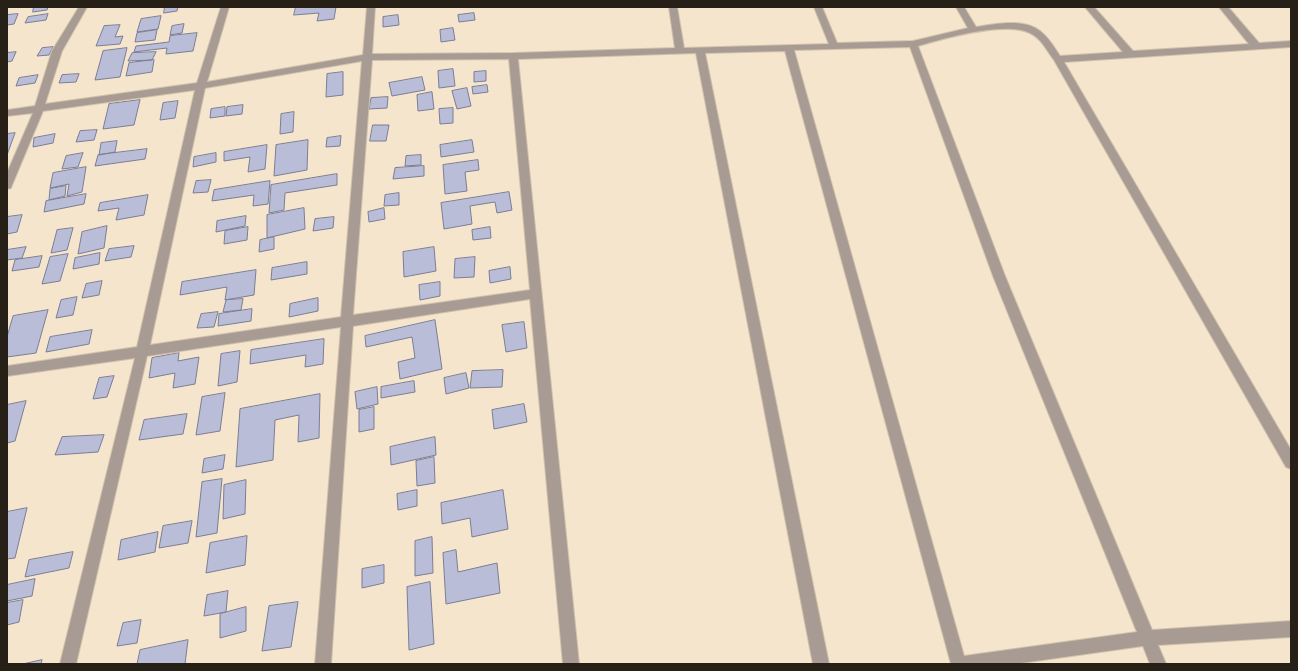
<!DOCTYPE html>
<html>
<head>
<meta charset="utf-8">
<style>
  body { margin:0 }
  #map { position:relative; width:1298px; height:671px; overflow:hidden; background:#f5e5cc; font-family:Jost,sans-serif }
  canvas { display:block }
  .frame { position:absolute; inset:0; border:8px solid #262017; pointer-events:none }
</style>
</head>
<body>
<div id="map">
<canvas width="1298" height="671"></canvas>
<div class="frame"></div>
</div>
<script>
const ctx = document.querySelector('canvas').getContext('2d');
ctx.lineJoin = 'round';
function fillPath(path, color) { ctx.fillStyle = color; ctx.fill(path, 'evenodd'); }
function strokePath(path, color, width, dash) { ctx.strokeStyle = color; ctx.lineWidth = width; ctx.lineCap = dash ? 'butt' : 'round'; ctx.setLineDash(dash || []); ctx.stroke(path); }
const building = new Path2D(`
  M 34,7 L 48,7 L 47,10 L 33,12 Z
  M 165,7 L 178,7 L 177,11 L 164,13 Z
  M 296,7 L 336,7 L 334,19 L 317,21 L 319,13 L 294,15 Z
  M 474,13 L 475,20 L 459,22 L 458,15 Z
  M 18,14 L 14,24 L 7,25 L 7,15 Z
  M 48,14 L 46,20 L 25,23 L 28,17 Z
  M 398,15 L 399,25 L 383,27 L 383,17 Z
  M 161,16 L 158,29 L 137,32 L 141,19 Z
  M 184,24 L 182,33 L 170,35 L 172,26 Z
  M 120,25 L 115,37 L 123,36 L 120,44 L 96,46 L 104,26 Z
  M 453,28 L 455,40 L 441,42 L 440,30 Z
  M 157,30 L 155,40 L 135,42 L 137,33 Z
  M 197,33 L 193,51 L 166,54 L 167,48 L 134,52 L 136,46 L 169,42 L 170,36 Z
  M 53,47 L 49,55 L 37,56 L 42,48 Z
  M 127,48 L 120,77 L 95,80 L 103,51 Z
  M 16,52 L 12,61 L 7,62 L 7,53 Z
  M 156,52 L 152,60 L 128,61 L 132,53 Z
  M 154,60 L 152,72 L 126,76 L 129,63 Z
  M 453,69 L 455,86 L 439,88 L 438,71 Z
  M 486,71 L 486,81 L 474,82 L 474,72 Z
  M 343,72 L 343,95 L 326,97 L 327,74 Z
  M 79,74 L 76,82 L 59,83 L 62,75 Z
  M 38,75 L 35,83 L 16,86 L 19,78 Z
  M 422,77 L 425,90 L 392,96 L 389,83 Z
  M 487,85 L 488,92 L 473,94 L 472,87 Z
  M 467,88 L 471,106 L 457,109 L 452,91 Z
  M 432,92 L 434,109 L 418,111 L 417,95 Z
  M 388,97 L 387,108 L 369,109 L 371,98 Z
  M 140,100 L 134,125 L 103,129 L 109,104 Z
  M 178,101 L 175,118 L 160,120 L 163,103 Z
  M 243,105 L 242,114 L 226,116 L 227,107 Z
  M 225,107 L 225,116 L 210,118 L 211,109 Z
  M 453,108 L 453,123 L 440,124 L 439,109 Z
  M 294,112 L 293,132 L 280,134 L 281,114 Z
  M 373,125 L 389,125 L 386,141 L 370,141 Z
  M 97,130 L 94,140 L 76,142 L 80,131 Z
  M 15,133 L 7,155 L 7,134 Z
  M 55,134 L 53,143 L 33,147 L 34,138 Z
  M 341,136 L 340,146 L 326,147 L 327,138 Z
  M 308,140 L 307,170 L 274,176 L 276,145 Z
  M 472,140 L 474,152 L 441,157 L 440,145 Z
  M 117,141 L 115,152 L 99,155 L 101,143 Z
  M 267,145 L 265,169 L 248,172 L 250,157 L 224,161 L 224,152 Z
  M 147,149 L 145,159 L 95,166 L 98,155 Z
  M 83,153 L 78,167 L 62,169 L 66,156 Z
  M 216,153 L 216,162 L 193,167 L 194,157 Z
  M 421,155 L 421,165 L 405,166 L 406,156 Z
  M 478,160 L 479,170 L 465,172 L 467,191 L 445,194 L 443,165 Z
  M 424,166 L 424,176 L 393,179 L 395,168 Z
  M 86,167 L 82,192 L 67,196 L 69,184 L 50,188 L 53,173 Z
  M 337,174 L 337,185 L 285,193 L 284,210 L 269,213 L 271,185 Z
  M 211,180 L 208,192 L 193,193 L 196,181 Z
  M 270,181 L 268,204 L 253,206 L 254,195 L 212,201 L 214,190 Z
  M 66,186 L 65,196 L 49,200 L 50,189 Z
  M 509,192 L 512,210 L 497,213 L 495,202 L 470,206 L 472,224 L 444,229 L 441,203 Z
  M 399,193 L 399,205 L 384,206 L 385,195 Z
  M 86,194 L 84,204 L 44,212 L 46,201 Z
  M 148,195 L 144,215 L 116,220 L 119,208 L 98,211 L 100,203 Z
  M 304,208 L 305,229 L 267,238 L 267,215 Z
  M 384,208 L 385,219 L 369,222 L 368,212 Z
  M 22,215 L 17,232 L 7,234 L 7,217 Z
  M 246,216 L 245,226 L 216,232 L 217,221 Z
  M 334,217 L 333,228 L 313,231 L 315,219 Z
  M 107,226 L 104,248 L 78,254 L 82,232 Z
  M 248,227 L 247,240 L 224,244 L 225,231 Z
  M 490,227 L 491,238 L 473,240 L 472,230 Z
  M 73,228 L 67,250 L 51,253 L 57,230 Z
  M 274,237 L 274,249 L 259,252 L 260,240 Z
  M 134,246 L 131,257 L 105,261 L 109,249 Z
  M 26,247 L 22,258 L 7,260 L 7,250 Z
  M 434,247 L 436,271 L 404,277 L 403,252 Z
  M 100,253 L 99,264 L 73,269 L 75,258 Z
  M 68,254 L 60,281 L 42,284 L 50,257 Z
  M 42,256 L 39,267 L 12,271 L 15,260 Z
  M 475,257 L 474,277 L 454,278 L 455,259 Z
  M 307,262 L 307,274 L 271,280 L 272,268 Z
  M 510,267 L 511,279 L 490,283 L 489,271 Z
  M 256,270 L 254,295 L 225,300 L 227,287 L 180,295 L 182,282 Z
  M 102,281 L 99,295 L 82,298 L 86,284 Z
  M 440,282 L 440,296 L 420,300 L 419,285 Z
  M 77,297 L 73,315 L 56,318 L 61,300 Z
  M 318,298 L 318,311 L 289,317 L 290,304 Z
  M 243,299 L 241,310 L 223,312 L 226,300 Z
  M 252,309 L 251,321 L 218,326 L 219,314 Z
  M 48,310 L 36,353 L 7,357 L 7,337 L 13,316 Z
  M 218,312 L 214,327 L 197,328 L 201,314 Z
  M 435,320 L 442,369 L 400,379 L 398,362 L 415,358 L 412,337 L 366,347 L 365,336 Z
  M 524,322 L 527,348 L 506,352 L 502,325 Z
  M 92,330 L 89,344 L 46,352 L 50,337 Z
  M 324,339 L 323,364 L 305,367 L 306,355 L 250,364 L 251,350 Z
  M 240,351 L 237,382 L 218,386 L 221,354 Z
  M 179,353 L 178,361 L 199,357 L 195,384 L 173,388 L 175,373 L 149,378 L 152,358 Z
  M 503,370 L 502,387 L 470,388 L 472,371 Z
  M 466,373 L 469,388 L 446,394 L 444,378 Z
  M 114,376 L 107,397 L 93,399 L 99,378 Z
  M 414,381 L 415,392 L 381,398 L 381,387 Z
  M 377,387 L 378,404 L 357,409 L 355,392 Z
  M 225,393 L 220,431 L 196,435 L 202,397 Z
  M 320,394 L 319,438 L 298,442 L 299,415 L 275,420 L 273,460 L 236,467 L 240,409 Z
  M 26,401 L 15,441 L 7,443 L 7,405 Z
  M 524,404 L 527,422 L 494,429 L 492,410 Z
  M 374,407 L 374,429 L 359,432 L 359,410 Z
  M 187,414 L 183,434 L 139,440 L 144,420 Z
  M 104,435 L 98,452 L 55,455 L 62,437 Z
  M 435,437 L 436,455 L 391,465 L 390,447 Z
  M 225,455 L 223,469 L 202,473 L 204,459 Z
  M 434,457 L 435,483 L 417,486 L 416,461 Z
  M 222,479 L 217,533 L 196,537 L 202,482 Z
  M 246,480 L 245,514 L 223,519 L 224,485 Z
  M 417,490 L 417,506 L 398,510 L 397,494 Z
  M 503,490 L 508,529 L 472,537 L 470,518 L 442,524 L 441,503 Z
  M 27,508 L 15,558 L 7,559 L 7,512 Z
  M 192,521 L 188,543 L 159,548 L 163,526 Z
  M 158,532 L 155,552 L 118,560 L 121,540 Z
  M 247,536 L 245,565 L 206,573 L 210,543 Z
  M 432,537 L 433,573 L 415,576 L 415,541 Z
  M 456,550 L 458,572 L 497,563 L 500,593 L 446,604 L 443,553 Z
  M 73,552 L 69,568 L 25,577 L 29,560 Z
  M 384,565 L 384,583 L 362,588 L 362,569 Z
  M 35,579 L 32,596 L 7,601 L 7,585 Z
  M 430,582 L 434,644 L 409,650 L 407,587 Z
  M 228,591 L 226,612 L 204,616 L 207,595 Z
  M 23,600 L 19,622 L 7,625 L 7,603 Z
  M 298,602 L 291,647 L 262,651 L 269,606 Z
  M 246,607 L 246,631 L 220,638 L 220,614 Z
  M 141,620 L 137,643 L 117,646 L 123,623 Z
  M 188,640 L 185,664 L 137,664 L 140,650 Z
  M 42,660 L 41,664 L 23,664 Z`);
fillPath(building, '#babdd7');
strokePath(building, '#7b7d95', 1);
const minor = new Path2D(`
  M 79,7 L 87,7 L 62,51 L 45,104 L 197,83 L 221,7 L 229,7 L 207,82 L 363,55 L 367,7 L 375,7 L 372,54 L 513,53 L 675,48 L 669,7 L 677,7 L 684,48 L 829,44 L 814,7 L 822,7 L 837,43 L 913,41 L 968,28 L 956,7 L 964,7 L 976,27 C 995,24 1024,18 1040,31 C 1049,38 1054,47 1060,56 L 1123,52 L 1085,7 L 1094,7 L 1133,51 L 1249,44 L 1219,7 L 1228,7 L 1259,43 L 1291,41 L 1291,47 L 1064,62 L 1291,450 L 1291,469 L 1286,467 L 1054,60 C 1047,51 1041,38 1030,33 C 1005,21 945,38 918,46 L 1005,276 L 1152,630 L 1291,621 L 1291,637 L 1158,645 L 1166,664 L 1150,664 L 1143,646 L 1014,664 L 951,664 L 785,51 L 705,53 L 829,664 L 813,664 L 696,53 L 518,59 L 579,664 L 563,664 L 530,299 L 353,326 L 331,664 L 315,664 L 341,327 L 147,356 L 76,664 L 60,664 L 135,358 L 7,376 L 7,366 L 137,347 L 195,90 L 43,111 L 12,185 L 11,188 L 7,189 L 7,173 L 33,113 L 7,116 L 7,110 L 35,106 L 52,51 ZM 910,47 L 993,276 L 1137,632 L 964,656 L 794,50 ZM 509,59 L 530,290 L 353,315 L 372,60 ZM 362,61 L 341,317 L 150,345 L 205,88 Z`);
strokePath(minor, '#d0c2ab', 2);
fillPath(minor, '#a79b94');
</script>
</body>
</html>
